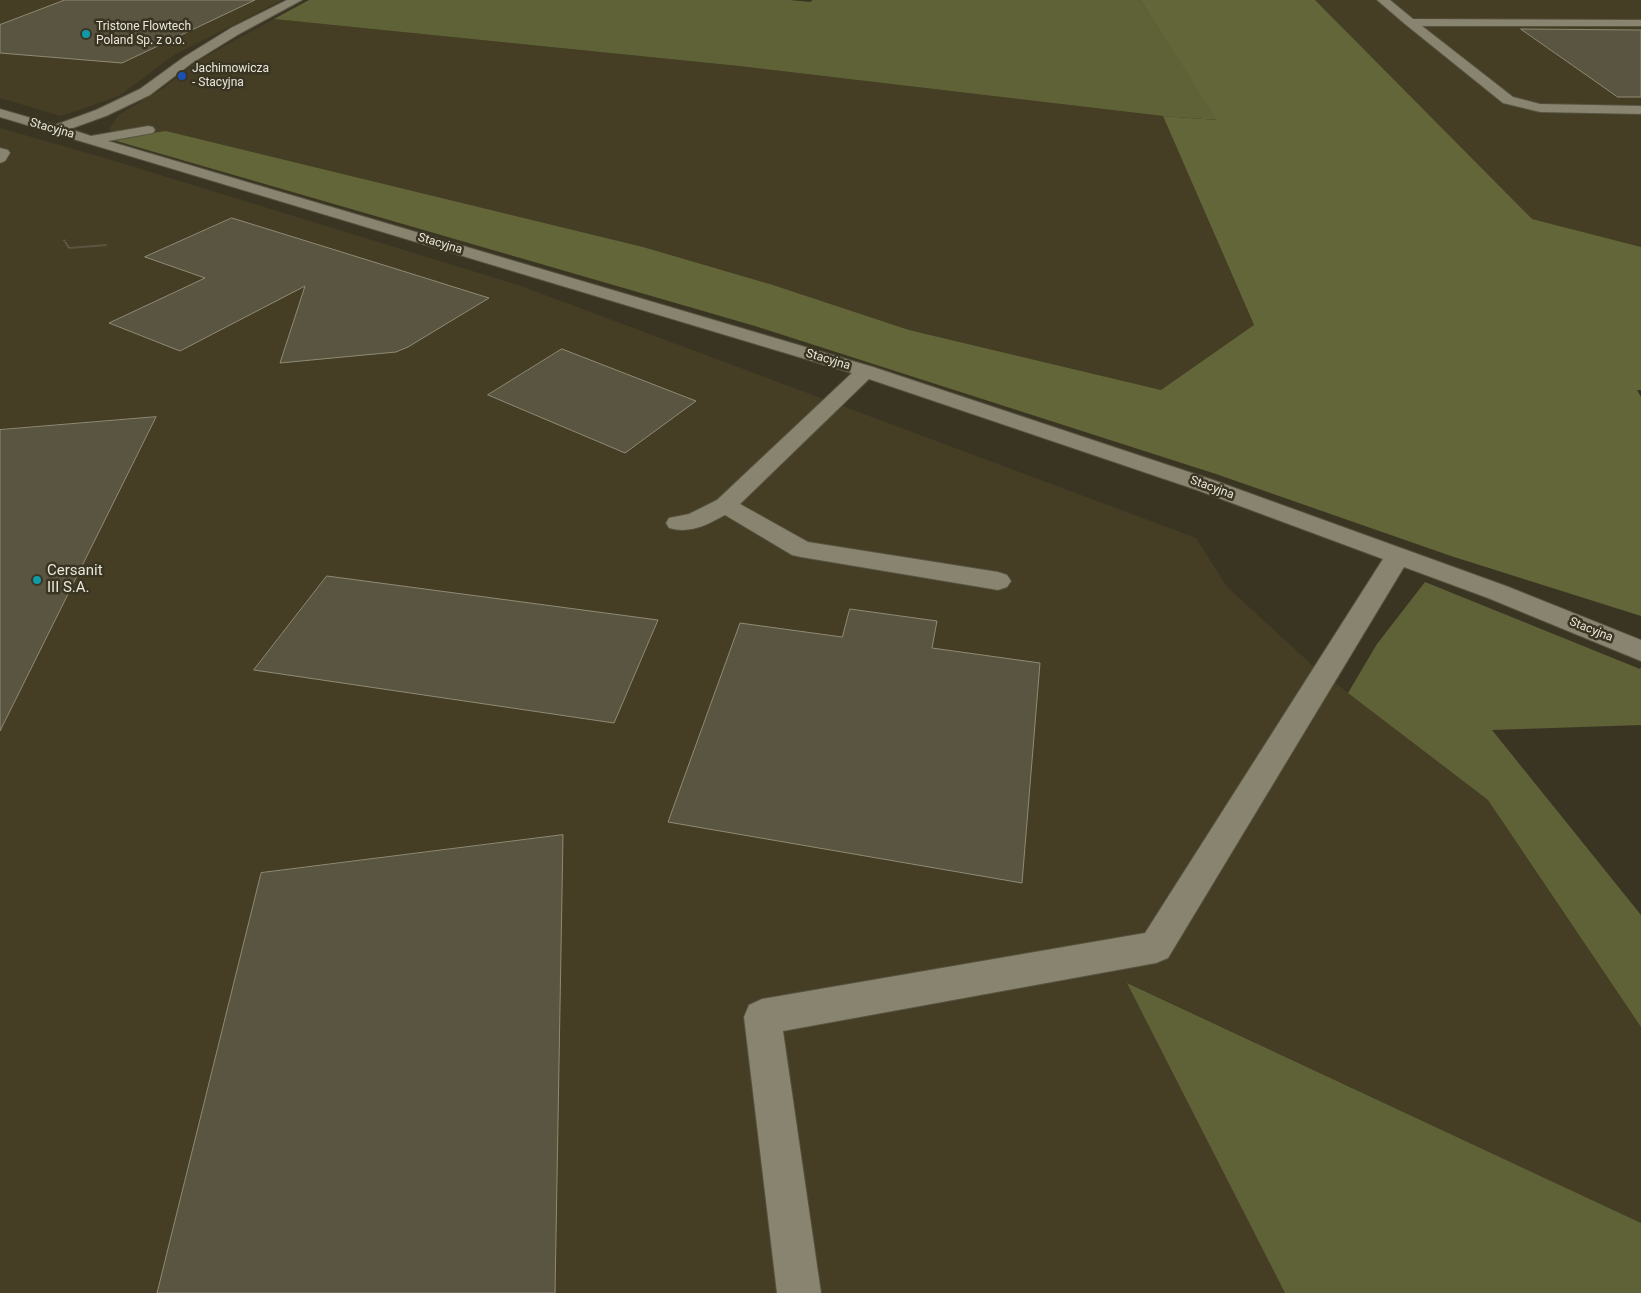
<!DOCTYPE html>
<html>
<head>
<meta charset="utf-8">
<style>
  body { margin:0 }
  canvas { display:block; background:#3a3522 }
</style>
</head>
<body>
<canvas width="1641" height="1293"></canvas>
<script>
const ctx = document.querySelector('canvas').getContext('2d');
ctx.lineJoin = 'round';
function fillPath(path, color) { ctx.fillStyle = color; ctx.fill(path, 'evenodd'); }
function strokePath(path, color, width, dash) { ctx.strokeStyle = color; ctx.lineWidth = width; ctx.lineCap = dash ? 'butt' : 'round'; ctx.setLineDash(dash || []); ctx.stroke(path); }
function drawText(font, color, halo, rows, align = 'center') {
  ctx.font = font + ' Roboto,sans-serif'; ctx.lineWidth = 5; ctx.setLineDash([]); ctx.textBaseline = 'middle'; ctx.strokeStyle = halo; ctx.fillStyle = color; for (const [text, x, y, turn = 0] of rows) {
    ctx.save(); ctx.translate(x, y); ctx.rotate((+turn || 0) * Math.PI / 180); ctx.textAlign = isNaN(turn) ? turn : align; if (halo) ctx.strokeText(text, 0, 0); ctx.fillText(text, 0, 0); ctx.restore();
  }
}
fillPath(new Path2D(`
  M 0,0 L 282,0 L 174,55 L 119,96 L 61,116 L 0,98 Z
  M 1315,0 L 1641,0 L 1641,247 L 1532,219 Z
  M 274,19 L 739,66 L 1163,116 L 1254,326 L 1161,390 L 909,330 L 773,285 L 643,247 L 166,131 L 120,137 L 109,129 L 119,115 L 165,87 L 199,60 Z
  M 0,128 L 108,159 L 518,285 L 1196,538 L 1227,587 L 1312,665 L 1488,800 L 1641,1027 L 1641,1223 L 1128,983 L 1285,1293 L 0,1293 Z`), '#453e24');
fillPath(new Path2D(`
  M 309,0 L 790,0 L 810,2 L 813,0 L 1140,0 L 1218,120 L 1163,116 L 739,66 L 274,19 Z
  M 1425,582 L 1640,669 L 1641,667 L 1641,725 L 1492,730 L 1641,915 L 1641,1027 L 1488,800 L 1348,693 L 1377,644 Z
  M 1127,983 L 1641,1223 L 1641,1293 L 1285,1293 Z`), '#5f6237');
fillPath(new Path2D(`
  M 1140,0 L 1315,0 L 1532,219 L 1641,247 L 1641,390 L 1637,390 L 1641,397 L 1641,616 L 1451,556 L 1216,474 L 755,326 L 113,140 L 120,137 L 166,131 L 643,247 L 773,285 L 909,330 L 1161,390 L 1254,325 L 1163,116 L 1217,120 Z`), '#626638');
const building = new Path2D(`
  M 65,0 L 255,0 L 122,63 L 0,53 L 0,25 Z
  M 1521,29 L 1641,30 L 1641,97 L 1618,97 Z
  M 232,218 L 390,267 L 489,298 L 408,347 L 396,352 L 280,363 L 305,286 L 180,351 L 109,323 L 205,278 L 145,257 Z
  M 562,349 L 696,401 L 625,453 L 488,395 Z
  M 156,417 L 0,731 L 0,430 Z
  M 327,576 L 658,620 L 614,723 L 254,670 Z
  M 850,609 L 937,621 L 932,648 L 1040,663 L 1022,883 L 668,822 L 740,623 L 842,637 Z
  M 563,835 L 555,1293 L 157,1293 L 261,873 Z`);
fillPath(building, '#5a5541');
strokePath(building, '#8f8a74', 1);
const minor = new Path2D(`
  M 287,0 L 302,0 L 239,34 L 192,63 L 150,95 L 106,116 L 70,129 L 91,136 L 148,126 L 153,127 L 155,130 L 153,133 L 108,141 L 873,367 L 1213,480 L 1506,586 L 1641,640 L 1641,661 L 1488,598 L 1404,567 L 1168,958 L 1156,963 L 783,1031 L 821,1293 L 777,1293 L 744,1017 L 749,1005 L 762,999 L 1145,933 L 1383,559 L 1197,490 L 869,379 L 740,504 L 808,542 L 998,572 L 1007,575 L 1011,581 L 1007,587 L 998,590 L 801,557 L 792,555 L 725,515 C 707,525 690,534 669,528 L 666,523 L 669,518 L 689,514 L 717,500 L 852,373 L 0,117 L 0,109 L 55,125 L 96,110 L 140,89 L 184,57 L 231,28 Z
  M 1377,0 L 1390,0 L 1413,19 L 1641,20 L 1641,26 L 1422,26 L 1513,97 L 1540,104 L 1641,106 L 1641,114 L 1540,112 L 1503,103 L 1405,24 Z
  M 0,148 L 8,150 L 10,153 L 5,161 L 0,163 Z`);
strokePath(minor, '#555240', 2);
strokePath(new Path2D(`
  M 64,240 L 69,248 L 107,245`), '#726e5d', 2, [1, 1]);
fillPath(minor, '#89846f');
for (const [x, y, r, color] of [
  [86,34,5,"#0f9aa8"],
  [182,76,5,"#1a4fb4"],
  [37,580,5,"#0f9aa8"]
]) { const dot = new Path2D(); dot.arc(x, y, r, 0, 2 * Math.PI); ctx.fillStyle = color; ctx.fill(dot); strokePath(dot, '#3a3522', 2); }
drawText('12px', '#e9e7db', '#3a3522', [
  ["Tristone Flowtech",96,27],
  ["Poland Sp. z o.o.",96,41],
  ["Jachimowicza",192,69],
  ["- Stacyjna",192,83]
], 'left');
drawText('12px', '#e9e7db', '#3a3522', [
  ["Stacyjna",52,129,16],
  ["Stacyjna",440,244,17],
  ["Stacyjna",828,360,17],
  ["Stacyjna",1212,488,20],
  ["Stacyjna",1591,630,22]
]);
drawText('15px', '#e9e7db', '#3a3522', [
  ["Cersanit",47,571],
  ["III S.A.",47,588]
], 'left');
</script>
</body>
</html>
